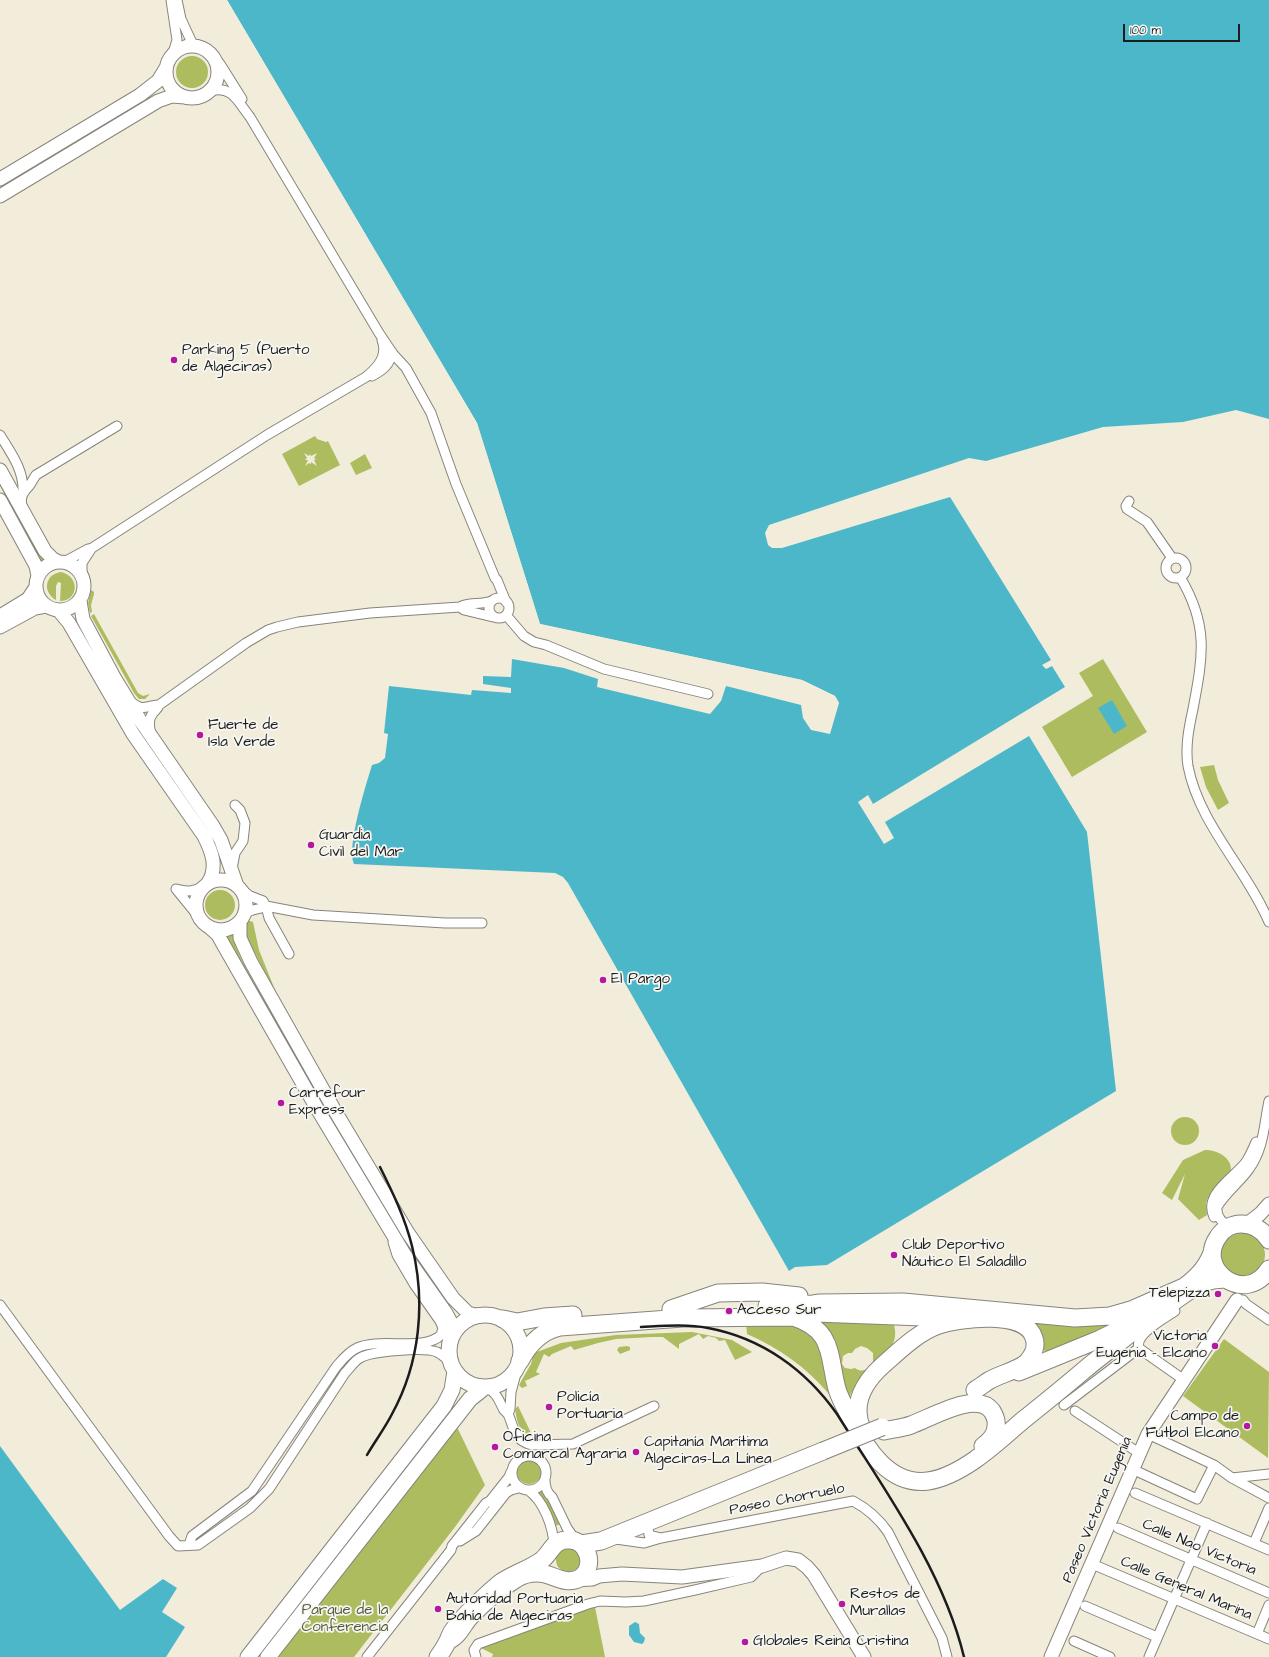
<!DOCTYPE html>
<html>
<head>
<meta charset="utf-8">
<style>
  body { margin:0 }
  #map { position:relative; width:1269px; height:1657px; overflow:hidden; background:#f2ecdb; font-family:"Architects Daughter",sans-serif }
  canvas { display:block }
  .scale { position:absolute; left:1123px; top:24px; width:117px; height:18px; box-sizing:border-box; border:2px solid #1c1c1c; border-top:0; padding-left:5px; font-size:12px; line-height:14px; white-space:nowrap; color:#1c1c1c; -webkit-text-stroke:3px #f6f6f2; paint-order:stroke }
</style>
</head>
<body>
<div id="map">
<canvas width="1269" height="1657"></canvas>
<div class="scale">100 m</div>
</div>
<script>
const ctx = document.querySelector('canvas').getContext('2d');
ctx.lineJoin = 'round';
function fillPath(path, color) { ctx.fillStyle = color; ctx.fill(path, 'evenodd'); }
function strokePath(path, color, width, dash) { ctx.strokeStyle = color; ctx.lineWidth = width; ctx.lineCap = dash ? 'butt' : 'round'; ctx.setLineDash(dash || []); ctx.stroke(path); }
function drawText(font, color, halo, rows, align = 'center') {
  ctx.font = font + ' "Architects Daughter",sans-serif'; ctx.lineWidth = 3.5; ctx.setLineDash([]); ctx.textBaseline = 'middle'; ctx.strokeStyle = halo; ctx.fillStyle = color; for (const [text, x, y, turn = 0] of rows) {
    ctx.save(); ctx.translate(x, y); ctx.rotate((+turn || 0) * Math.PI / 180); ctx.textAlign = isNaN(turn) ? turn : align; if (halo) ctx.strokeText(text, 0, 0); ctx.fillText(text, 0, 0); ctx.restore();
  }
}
fillPath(new Path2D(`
  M176 72a16 16 0 1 1 32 0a16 16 0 1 1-32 0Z
  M 315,436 L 317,439 L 326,442 L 328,441 L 340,465 L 299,486 L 282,454 ZM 304,453 L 309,456 L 310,454 L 311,456 L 317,453 L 314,458 L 316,459 L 314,460 L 317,466 L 311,462 L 311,464 L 309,463 L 305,466 L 308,460 L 305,460 L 307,458 Z
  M 365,454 L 372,468 L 356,475 L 350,463 Z
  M 0,482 L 40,554 L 45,560 L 41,563 L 0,486 Z
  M 61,572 C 80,576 79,601 60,601 L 61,583 L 58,582 L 56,586 L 56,600 C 42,592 45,574 61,572 Z
  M 91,590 L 94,592 L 94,594 L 91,605 L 92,612 L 90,613 L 88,603 Z
  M 94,614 L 138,693 L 143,696 L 150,694 L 145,699 L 139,699 L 134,693 L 91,616 Z
  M 1103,659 L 1147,732 L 1072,777 L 1042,727 L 1093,696 L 1079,673 Z
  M 1214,765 L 1218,780 L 1229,803 L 1218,810 L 1206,787 L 1200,767 Z
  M205 905a15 15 0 1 1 30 0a15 15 0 1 1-30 0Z
  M 247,920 L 253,922 L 259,950 L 277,995 L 248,940 L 245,932 Z
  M 232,932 C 238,962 261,993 276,1019 L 274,1020 L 224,934 Z
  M1171 1131a14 14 0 1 1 28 0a14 14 0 1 1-28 0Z
  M 1205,1150 C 1217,1150 1232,1157 1231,1171 L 1208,1198 L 1206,1203 L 1207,1215 L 1199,1220 L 1178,1199 L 1185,1174 L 1172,1200 L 1162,1193 L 1183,1160 Z
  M1221 1255a22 22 0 1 1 44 0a22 22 0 1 1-44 0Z
  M 819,1317 L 894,1325 C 901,1349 876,1362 861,1378 C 856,1384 852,1392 848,1399 L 815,1319 ZM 861,1346 L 867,1348 L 873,1353 L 873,1364 C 867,1370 862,1373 855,1368 L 851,1369 L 845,1368 L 842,1364 L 843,1356 L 848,1353 L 852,1353 L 855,1349 Z
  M 1030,1321 L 1120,1322 L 1048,1352 L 1041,1349 Z
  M 746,1323 L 799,1326 L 812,1335 L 821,1348 L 830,1393 L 829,1394 C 806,1367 779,1348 747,1334 Z
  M 692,1332 L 732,1340 L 752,1352 L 735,1360 L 725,1340 L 719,1341 L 716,1338 L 708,1336 L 703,1339 L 699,1334 L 679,1344 L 679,1349 L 663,1337 L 652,1337 L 616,1339 L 598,1343 L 574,1350 L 571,1346 L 552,1354 L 549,1357 L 544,1354 L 536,1372 L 540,1374 L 525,1381 L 527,1386 L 522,1388 L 519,1385 L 531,1364 L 534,1353 L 561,1343 L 616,1335 Z
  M 1224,1339 L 1269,1372 L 1268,1458 L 1183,1396 Z
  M 627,1346 L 630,1347 L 630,1350 L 620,1354 L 617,1350 L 619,1347 Z
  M 518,1406 L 533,1437 C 519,1434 517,1421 515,1409 Z
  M 457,1427 L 485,1485 L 455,1527 L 354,1657 L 277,1657 Z
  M517 1472a12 12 0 1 1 24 0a12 12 0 1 1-24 0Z
  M 543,1488 L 561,1524 L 555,1526 L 537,1492 Z
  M556 1560a12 12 0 1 1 24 0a12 12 0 1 1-24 0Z
  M 595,1607 L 605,1657 L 492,1657 L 493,1654 L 481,1648 L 538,1626 Z`), '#adbc5f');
fillPath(new Path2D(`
  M 227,0 L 1269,0 L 1269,419 L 1236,410 L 1183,422 L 1103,427 L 986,461 L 969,458 L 769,525 L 765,533 L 768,545 L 772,548 L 782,548 L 950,497 L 1051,660 L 1042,665 L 1046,669 L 1052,666 L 1065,687 L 873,804 L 868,795 L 858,802 L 884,844 L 894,838 L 885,822 L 1029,736 L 1087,832 L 1116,1091 L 827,1265 L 795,1267 L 789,1271 L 568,883 L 563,877 L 555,873 L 354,864 C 346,847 366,785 372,765 L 379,763 L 385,758 L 388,734 L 384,733 L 389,686 L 471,695 L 472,690 L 511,693 L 511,688 L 483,684 L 483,676 L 511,677 L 512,659 L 564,668 L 598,679 L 597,687 L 710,714 L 721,701 L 726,686 L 801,705 L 803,718 L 811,730 L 830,734 L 839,703 L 835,696 L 802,680 L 540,624 L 477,423 Z
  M 1112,700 L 1127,726 L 1114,734 L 1098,708 Z
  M 0,1446 L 120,1610 L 163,1579 L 177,1588 L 162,1612 L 185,1627 L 166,1657 L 0,1657 Z
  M 635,1622 L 639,1624 L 640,1633 L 645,1638 L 644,1642 L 642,1644 L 634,1642 L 629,1635 L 629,1626 Z`), '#4cb7c9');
fillPath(new Path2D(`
  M 225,0 L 227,0 L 477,423 L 540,624 L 802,680 L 835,696 L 839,703 L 837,703 L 834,698 L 802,682 L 539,625 L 476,424 Z`), '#f2ecdb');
const street = new Path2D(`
  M 171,0 L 177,40 L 173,53
  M 177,0 L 181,19 L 193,45
  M 213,57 L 220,64 L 242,99
  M 211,91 C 232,85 238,102 250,117 L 379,333 L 393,354 L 406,368 L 431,413 L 456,484 L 495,578 L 497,580 L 506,602
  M 372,376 C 383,370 390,365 392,352
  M 0,435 C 11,453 24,470 23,492
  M 1129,501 L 1126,506 L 1127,509 L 1147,522 L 1172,558
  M 22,506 C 20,497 23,492 29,486 C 31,484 33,479 36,475 L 117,426
  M1166 568a10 10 0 1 1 20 0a10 10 0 1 1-20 0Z
  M 64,562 L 88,549 L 92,548 L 267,435 L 366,377 C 378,367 388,356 382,340
  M 82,575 L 82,563 L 91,549
  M 1180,577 C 1209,625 1203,656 1193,709 C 1189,727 1185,747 1188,766 C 1199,824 1246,868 1269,922
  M489 608a10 10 0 1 1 20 0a10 10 0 1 1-20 0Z
  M 460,607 L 464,610 L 493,617
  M 506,615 L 524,636 L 534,642 L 546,645 L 604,669 L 708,694
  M 130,701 C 145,713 145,705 159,705 L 246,643 L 268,630 L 277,627 L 298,622 L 370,613 L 460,607 C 467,602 482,605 491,601
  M 151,734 C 149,727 148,719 153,713 C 156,710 158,709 159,705
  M 232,869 L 235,853 L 243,841 L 245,823 L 240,810 L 235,805
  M 241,889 L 250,896 L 263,901 L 266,906 L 269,918 L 289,954
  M 244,915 C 252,907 258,911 266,906 L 313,915 L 445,923 L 482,923
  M 198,916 L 176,889 C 187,892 194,892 203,886
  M 1214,1217 C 1203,1194 1234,1178 1246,1162 C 1250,1156 1253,1149 1256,1142
  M 1230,1227 C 1222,1223 1216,1216 1217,1207 C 1225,1193 1240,1182 1249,1169 C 1264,1149 1264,1124 1269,1101
  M 1243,1300 L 1246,1304 L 1269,1320
  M 0,1305 L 169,1536 L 178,1546 L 198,1545 L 250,1508 L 269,1489 L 345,1373 C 350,1368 354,1361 360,1358 C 371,1351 425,1347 437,1352 C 443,1355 447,1359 451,1364
  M 1175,1311 C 1165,1318 1131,1336 1140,1349 L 1184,1380
  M 487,1387 C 498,1395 498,1399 504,1410 C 505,1411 507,1413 508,1414 C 515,1429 513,1440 532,1445 L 573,1444 L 654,1406
  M 1064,1405 L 1139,1348
  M 1075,1411 L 1139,1453
  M 508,1414 L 510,1409 L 511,1392 L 518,1366
  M 1148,1434 L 1214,1465 L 1232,1478 L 1269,1498
  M512 1473a17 17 0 1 1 34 0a17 17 0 1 1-34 0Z
  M 1132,1469 L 1197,1499 L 1214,1465
  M 1232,1478 L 1269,1474
  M 545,1480 C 545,1487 547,1493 552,1497 L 567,1528 L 576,1541
  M 528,1490 C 544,1501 553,1527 554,1545
  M 1135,1493 L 1269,1550
  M 650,1525 L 648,1529 L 649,1535 L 661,1538
  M 1118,1528 L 1269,1593
  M 616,1539 L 644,1543 L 661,1538 L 853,1501 C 868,1509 879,1519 888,1532 L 942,1638 L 947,1657
  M 460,1541 L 476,1531 L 506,1493 L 511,1490 L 519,1488
  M 1254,1543 L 1269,1508
  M 189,1545 L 192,1536 L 252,1491 L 336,1367 C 342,1360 348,1352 357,1348 C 379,1337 424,1352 441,1335 L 443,1328 L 440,1321 L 414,1284 L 397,1255 L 393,1242
  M 1092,1564 L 1269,1639
  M 1085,1606 L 1157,1637
  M 1257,1634 L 1269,1605
  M 1074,1641 L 1110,1657
  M 367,1657 L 451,1550 L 452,1546 L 486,1503 L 490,1501 L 509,1477 L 511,1472
  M 476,1657 L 474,1650 L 478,1644 L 588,1604 L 600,1601 L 626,1602 L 644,1601 L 695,1590 L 751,1577 L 762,1566
  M 1149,1657 L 1207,1523`);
const secondary = new Path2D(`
  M166 72a26 26 0 1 1 52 0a26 26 0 1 1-52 0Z
  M 0,179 L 140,95 L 158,81 L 166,68
  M 0,196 L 158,101 L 172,96 L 185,97
  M 0,470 L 45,551 L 53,559 L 59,562
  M 0,500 L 36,566 L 38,576
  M36 586a24 24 0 1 1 48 0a24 24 0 1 1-48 0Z
  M 80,601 L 83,619 L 115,679 L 140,720 L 213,826 L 221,840 L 237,886
  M 59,611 L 69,623 L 133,734 L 204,836 C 212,852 218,867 208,883
  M 0,616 L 28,599 L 36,587
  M 0,627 L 35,608 L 46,606
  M196 905a25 25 0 1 1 50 0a25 25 0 1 1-50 0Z
  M 240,922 L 240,938 L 251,962 L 335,1111 L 408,1233 L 453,1298 L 468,1313 L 478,1316
  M 209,927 L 218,935 L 223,944 L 319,1112 L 405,1255 L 446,1313 L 453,1326 L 452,1336
  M 1247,1224 L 1260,1214 L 1269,1204
  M 574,1580 L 592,1579 L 599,1576 L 622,1574 L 682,1577 L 762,1566 L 786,1558 L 798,1560 L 807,1567 L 814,1575 L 864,1657
  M 1051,1657 L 1148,1434 L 1237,1300`);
const primary = new Path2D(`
  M449 1351a36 36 0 1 1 72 0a36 36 0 1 1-72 0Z
  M 248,1657 L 444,1406 L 452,1390 L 455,1371
  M 268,1657 L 470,1399 L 485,1387`);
const highway = new Path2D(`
  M 1269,1240 C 1263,1230 1253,1224 1241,1224 C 1232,1224 1223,1229 1218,1237 C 1195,1270 1246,1306 1269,1269
  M 1177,1292 C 1193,1281 1205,1271 1212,1253
  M 767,1306 L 813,1304 L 820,1303 L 903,1302 L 1075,1318 L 1110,1316 L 1131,1310 L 1186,1286
  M 671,1309 L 718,1293 L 762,1292 L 799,1296
  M 815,1313 L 950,1318
  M 503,1319 L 517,1322 L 544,1317 L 573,1315
  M 1135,1326 L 1144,1322 L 1199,1284 L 1213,1280 L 1224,1279
  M 520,1361 C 529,1344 541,1331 560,1327 L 683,1318 L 793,1317 C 834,1330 828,1354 837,1389 C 840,1399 846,1409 851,1419 C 866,1448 889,1486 928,1481 C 962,1476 997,1443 1022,1421 C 1042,1405 1063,1388 1083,1371 C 1103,1354 1125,1339 1144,1322
  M 1019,1372 L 1100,1339 L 1129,1325
  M 862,1429 C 851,1404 864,1382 883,1365 C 899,1351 918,1332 939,1325 C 961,1318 1026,1310 1034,1338 C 1037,1346 1033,1355 1028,1361 C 1021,1369 1001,1374 990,1380 C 985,1383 980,1387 975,1390
  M 884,1431 C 893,1429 903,1428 911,1425 C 931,1418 976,1390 992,1411 C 995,1416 997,1421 996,1426 C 996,1435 990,1441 983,1446
  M 581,1544 L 601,1541 L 823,1451
  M 438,1657 C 443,1650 447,1644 450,1636 C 454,1624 489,1592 500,1583 C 513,1574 530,1569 542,1560 C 551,1553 553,1540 567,1540 C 587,1538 597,1566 580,1578 C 567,1585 557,1577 545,1574 C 535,1572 524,1574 516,1579 C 499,1589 482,1604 469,1618 C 463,1625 458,1637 449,1640`);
strokePath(street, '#87847c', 11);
strokePath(secondary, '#87847c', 15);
strokePath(primary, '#87847c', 17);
strokePath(highway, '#87847c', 19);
strokePath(street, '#fff', 9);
strokePath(secondary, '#fff', 13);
strokePath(primary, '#fff', 15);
strokePath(highway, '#fff', 17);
strokePath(new Path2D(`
  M 641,1327 C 663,1326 686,1324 708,1328 C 762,1338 806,1370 837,1414 C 884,1489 943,1570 964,1657
  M 367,1455 C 375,1441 385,1428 392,1414 C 420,1363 426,1302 412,1246 C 405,1218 393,1193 380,1167`), '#1c1c1c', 2.5);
const highwayBridge = new Path2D(`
  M 823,1451 L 882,1427`);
strokePath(highwayBridge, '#87847c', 19, []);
strokePath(highwayBridge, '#fff', 17);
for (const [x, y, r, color] of [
  [174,360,4,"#b5179e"],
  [200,735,4,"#b5179e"],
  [311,845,4,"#b5179e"],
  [603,980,4,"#b5179e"],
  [281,1103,4,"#b5179e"],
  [894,1255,4,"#b5179e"],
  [1218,1294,4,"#b5179e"],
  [729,1311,4,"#b5179e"],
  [1215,1346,4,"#b5179e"],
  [549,1407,4,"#b5179e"],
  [1247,1426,4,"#b5179e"],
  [495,1447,4,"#b5179e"],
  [636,1452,4,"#b5179e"],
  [842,1604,4,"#b5179e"],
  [438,1609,4,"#b5179e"],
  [745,1642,4,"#b5179e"]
]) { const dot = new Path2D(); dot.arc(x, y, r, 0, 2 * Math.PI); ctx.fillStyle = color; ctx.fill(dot); strokePath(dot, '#f6f6f2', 1.5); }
drawText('15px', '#1c1c1c', '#f6f6f2', [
  ["Parking 5 (Puerto",182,351],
  ["de Algeciras)",182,368],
  ["Fuerte de",208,726],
  ["Isla Verde",208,743],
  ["Guardia",319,836],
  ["Civil del Mar",319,853],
  ["El Pargo",611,980],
  ["Carrefour",289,1094],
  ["Express",289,1111],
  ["Club Deportivo",902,1246],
  ["Náutico El Saladillo",902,1263],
  ["Telepizza",1210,1294,"right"],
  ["Acceso Sur",737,1311],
  ["Victoria",1207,1337,"right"],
  ["Eugenia - Elcano",1207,1354,"right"],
  ["Policía",557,1398],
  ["Portuaria",557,1415],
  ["Campo de",1239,1417,"right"],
  ["Futbol Elcano",1239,1434,"right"],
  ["Oficina",503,1438],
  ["Comarcal Agraria",503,1455],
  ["Capitanía Marítima",644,1443],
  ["Algeciras-La Línea",644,1460],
  ["Restos de",850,1595],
  ["Murallas",850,1612],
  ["Autoridad Portuaria",446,1600],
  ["Bahía de Algeciras",446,1617],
  ["Globales Reina Cristina",753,1642]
], 'left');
drawText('15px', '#1c1c1c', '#f6f6f2', [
  ["Paseo Chorruelo",787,1500,-11],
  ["Paseo Victoria Eugenia",1098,1510,-67],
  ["Calle Nao Victoria",1199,1548,23],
  ["Calle General Marina",1186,1589,23]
]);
drawText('15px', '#565c37', '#f6f6f2', [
  ["Parque de la",345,1611],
  ["Conferencia",345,1628]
]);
</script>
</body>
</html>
